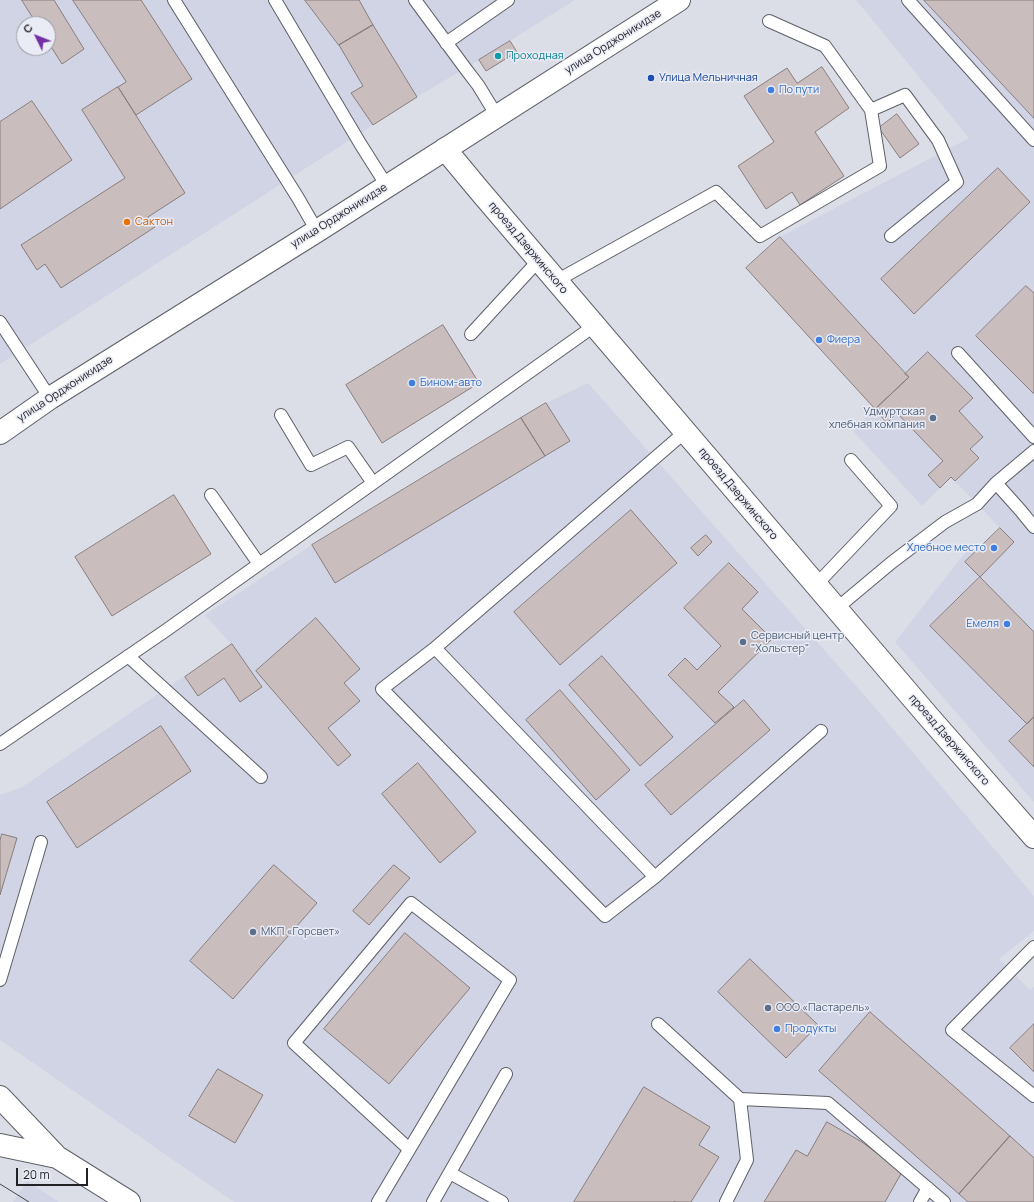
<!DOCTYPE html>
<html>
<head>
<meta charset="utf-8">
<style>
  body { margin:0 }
  #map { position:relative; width:1034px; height:1202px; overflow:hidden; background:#dcdee7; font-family:Manrope,sans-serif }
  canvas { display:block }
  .north { position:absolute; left:16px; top:16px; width:40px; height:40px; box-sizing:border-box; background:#e9ebf5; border:1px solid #999ba2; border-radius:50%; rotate:313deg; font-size:11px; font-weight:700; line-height:16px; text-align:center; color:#222226 }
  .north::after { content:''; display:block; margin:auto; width:14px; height:18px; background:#732fa3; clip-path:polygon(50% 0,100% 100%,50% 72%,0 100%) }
  .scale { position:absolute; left:16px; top:1168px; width:72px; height:18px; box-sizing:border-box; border:2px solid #222226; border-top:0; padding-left:5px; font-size:12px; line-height:14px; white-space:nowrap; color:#222226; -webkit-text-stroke:3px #e9ebf5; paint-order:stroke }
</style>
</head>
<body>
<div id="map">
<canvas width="1034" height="1202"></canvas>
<div class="north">С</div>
<div class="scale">20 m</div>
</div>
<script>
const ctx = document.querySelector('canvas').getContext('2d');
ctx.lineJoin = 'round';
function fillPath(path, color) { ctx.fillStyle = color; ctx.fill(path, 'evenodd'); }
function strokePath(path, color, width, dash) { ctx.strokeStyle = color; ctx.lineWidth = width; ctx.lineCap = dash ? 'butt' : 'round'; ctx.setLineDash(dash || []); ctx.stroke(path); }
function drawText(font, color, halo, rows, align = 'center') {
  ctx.font = font + ' Manrope,sans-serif'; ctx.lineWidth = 3; ctx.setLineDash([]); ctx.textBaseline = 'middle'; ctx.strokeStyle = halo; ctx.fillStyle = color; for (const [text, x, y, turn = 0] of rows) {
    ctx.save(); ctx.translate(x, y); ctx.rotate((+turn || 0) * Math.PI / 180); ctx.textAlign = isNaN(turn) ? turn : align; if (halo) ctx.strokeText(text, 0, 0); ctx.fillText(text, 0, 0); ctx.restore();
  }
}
fillPath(new Path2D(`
  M 0,0 L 575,0 L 479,60 L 417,97 L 0,364 ZM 24,24 L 48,24 L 48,48 L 24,48 Z
  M 856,0 L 1034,0 L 1034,802 L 895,642 L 961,558 L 970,548 L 975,552 L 1000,528 L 951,477 L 922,506 L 853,431 L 875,409 L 909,377 L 780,237 L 969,138 Z
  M 588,383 L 872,704 L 1034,896 L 1034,931 L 999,959 L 1030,990 L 1034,987 L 1034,1202 L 234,1202 L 0,1040 L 0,795 L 22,787 L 231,644 L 205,615 L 312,545 L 546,403 Z
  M 27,1181 L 59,1202 L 13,1202 Z`), '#d0d4e4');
const building = new Path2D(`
  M 22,0 L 54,0 L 84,49 L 62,64 L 48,42 L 48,24 L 37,24 Z
  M 73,0 L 141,0 L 192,79 L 136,115 L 118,87 L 126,82 Z
  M 305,0 L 359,0 L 373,25 L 339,45 Z
  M 924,0 L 1034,0 L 1034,118 Z
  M 373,25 L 417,97 L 373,125 L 351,93 L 363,86 L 339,45 Z
  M 510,41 L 517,52 L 486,71 L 479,60 Z
  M 822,67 L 849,108 L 815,132 L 844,176 L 800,205 L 792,192 L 766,209 L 738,166 L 774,142 L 744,96 L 787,68 L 797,83 Z
  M 118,87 L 185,193 L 148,217 L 155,227 L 61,288 L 45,264 L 37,270 L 21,245 L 125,178 L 82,110 Z
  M 32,101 L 72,160 L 0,209 L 0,122 Z
  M 897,114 L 919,144 L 900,158 L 879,128 Z
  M 998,168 L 1030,202 L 914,314 L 881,279 Z
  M 780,237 L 909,377 L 875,409 L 746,268 Z
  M 1026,286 L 1034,293 L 1034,394 L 976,336 Z
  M 443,325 L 479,383 L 382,443 L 346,385 Z
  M 928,352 L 973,398 L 959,411 L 983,437 L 970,449 L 979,458 L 955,481 L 951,477 L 940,488 L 928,475 L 943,461 L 897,413 L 887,423 L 875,409 L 909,377 L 905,374 Z
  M 546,403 L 570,441 L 545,456 L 521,418 Z
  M 521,418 L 545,456 L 335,583 L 312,545 Z
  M 174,495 L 211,554 L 112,616 L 75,557 Z
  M 631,510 L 677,563 L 560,665 L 514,612 Z
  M 1000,528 L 1014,542 L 980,577 L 965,562 Z
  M 706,535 L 712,542 L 698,556 L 691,548 Z
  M 729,563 L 758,592 L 742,609 L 772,639 L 718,692 L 734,707 L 715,723 L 668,675 L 685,658 L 697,670 L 721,646 L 684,608 Z
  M 980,577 L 1034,632 L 1034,717 L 1027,724 L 930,626 Z
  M 316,618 L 360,669 L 344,683 L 360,701 L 328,728 L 351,755 L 338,766 L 256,671 Z
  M 232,644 L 262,687 L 240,702 L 224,678 L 198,696 L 185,677 Z
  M 602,656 L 673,737 L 640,766 L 569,685 Z
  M 560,690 L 630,770 L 596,800 L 526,720 Z
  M 744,700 L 770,730 L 671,815 L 645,785 Z
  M 1034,717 L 1034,767 L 1009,741 Z
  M 161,726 L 191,771 L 77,848 L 47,802 Z
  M 418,763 L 476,832 L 440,863 L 382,794 Z
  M 2,834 L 17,838 L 0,895 L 0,841 Z
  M 274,865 L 317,903 L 233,999 L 190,961 Z
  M 394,865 L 410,878 L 369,925 L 353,911 Z
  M 405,933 L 470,988 L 389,1084 L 324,1029 Z
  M 750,959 L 818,1025 L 786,1058 L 718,992 Z
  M 870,1012 L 1010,1136 L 959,1194 L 819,1071 Z
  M 1034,1024 L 1034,1072 L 1010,1048 Z
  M 218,1069 L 263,1095 L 235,1143 L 189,1116 Z
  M 644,1087 L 710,1127 L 699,1145 L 719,1157 L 691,1202 L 676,1202 L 674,1201 L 674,1202 L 574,1202 Z
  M 827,1122 L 862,1142 L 902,1172 L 885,1202 L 764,1202 L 796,1150 L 807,1156 Z
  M 1010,1136 L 1034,1158 L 1034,1202 L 968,1202 L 959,1194 Z`);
fillPath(building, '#c9bdbd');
strokePath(building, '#897e7d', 1);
const service = new Path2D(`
  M 174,0 L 298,198 L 317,231
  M 275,0 L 361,145 L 387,186
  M 415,0 L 465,68 L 478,85 L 497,116
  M 908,0 L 1034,140
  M 446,43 L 508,0
  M 871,110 L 905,95 L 938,140 L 957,182 L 891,236
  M 556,281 L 716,192 L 760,236 L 880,166 L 871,110 L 825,46 L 769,21
  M 0,322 L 50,398
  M 471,334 L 539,260
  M 958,353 L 1034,437
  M 281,415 L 311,465 L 348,447 L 373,483
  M 685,432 L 435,648 L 655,877 L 821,731
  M 996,483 L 1034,451
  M 211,495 L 259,564
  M 816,585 L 891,506 L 851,460
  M 836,609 L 891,563 L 945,522 L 977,504 L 996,483 L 1021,511 L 1034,527
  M 435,648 L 382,689 L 605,916 L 655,877
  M 128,656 L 261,777
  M 0,744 L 165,631 L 594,326
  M 1034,947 L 952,1030 L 1034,1096
  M 0,980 L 41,842
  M 658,1024 L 740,1099 L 828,1103 L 944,1202
  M 450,1173 L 502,1202
  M 378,1202 L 510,980 L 411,903 L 294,1043 L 409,1149
  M 433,1202 L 506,1074
  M 726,1202 L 747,1160 L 740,1099
  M 920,1202 L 928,1188`);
const minor = new Path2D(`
  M 445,149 L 479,190 L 928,716 L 1034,837
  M 0,1097 L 57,1157 L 129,1202
  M 0,1145 L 57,1157`);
const primary = new Path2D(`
  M 0,433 L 50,398 L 317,231 L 679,0`);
strokePath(service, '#5d5f67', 14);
strokePath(minor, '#5d5f67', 24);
strokePath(primary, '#5d5f67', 24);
strokePath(service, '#fff', 12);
strokePath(minor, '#fff', 22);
strokePath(primary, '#fff', 22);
strokePath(new Path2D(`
  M 0,1184 L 29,1202`), '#45464b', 1);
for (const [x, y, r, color] of [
  [498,56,4,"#0f9aa8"],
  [651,78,4,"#1a4fb4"],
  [771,90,4,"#3f7fe0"],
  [127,222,4,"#e8710a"],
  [819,340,4,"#3f7fe0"],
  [412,383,4,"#3f7fe0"],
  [933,418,4,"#5c6f8a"],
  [994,548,4,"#3f7fe0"],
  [1007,624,4,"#3f7fe0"],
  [743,642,4,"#5c6f8a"],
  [253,932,4,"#5c6f8a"],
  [768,1008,4,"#5c6f8a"],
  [777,1029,4,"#3f7fe0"]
]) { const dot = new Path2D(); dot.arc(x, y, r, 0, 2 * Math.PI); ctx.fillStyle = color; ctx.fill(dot); strokePath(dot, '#e9ebf5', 1.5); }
drawText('11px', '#222226', '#e9ebf5', [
  ["улица Орджоникидзе",613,42,-32],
  ["улица Орджоникидзе",339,216,-32],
  ["проезд Дзержинского",528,248,50],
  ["улица Орджоникидзе",65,389,-33],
  ["проезд Дзержинского",738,494,50],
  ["проезд Дзержинского",949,740,49]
]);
drawText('11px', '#0d838f', '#e9ebf5', [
  ["Проходная",506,56]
], 'left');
drawText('11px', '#164399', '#e9ebf5', [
  ["Улица Мельничная",659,78]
], 'left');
drawText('11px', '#366cbe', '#e9ebf5', [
  ["По пути",779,90],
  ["Фиера",827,340],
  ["Бином-авто",420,383],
  ["Хлебное место",986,548,"right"],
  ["Емеля",999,624,"right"],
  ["Продукты",785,1029]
], 'left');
drawText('11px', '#c56008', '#e9ebf5', [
  ["Сактон",135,222]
], 'left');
drawText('11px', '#4e5e75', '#e9ebf5', [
  ["Удмуртская",925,412,"right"],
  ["хлебная компания",925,425,"right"],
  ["Сервисный центр",751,636],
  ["\"Хольстер\"",751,649],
  ["МКП «Горсвет»",261,932],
  ["ООО «Пастарель»",776,1008]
], 'left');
</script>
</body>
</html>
